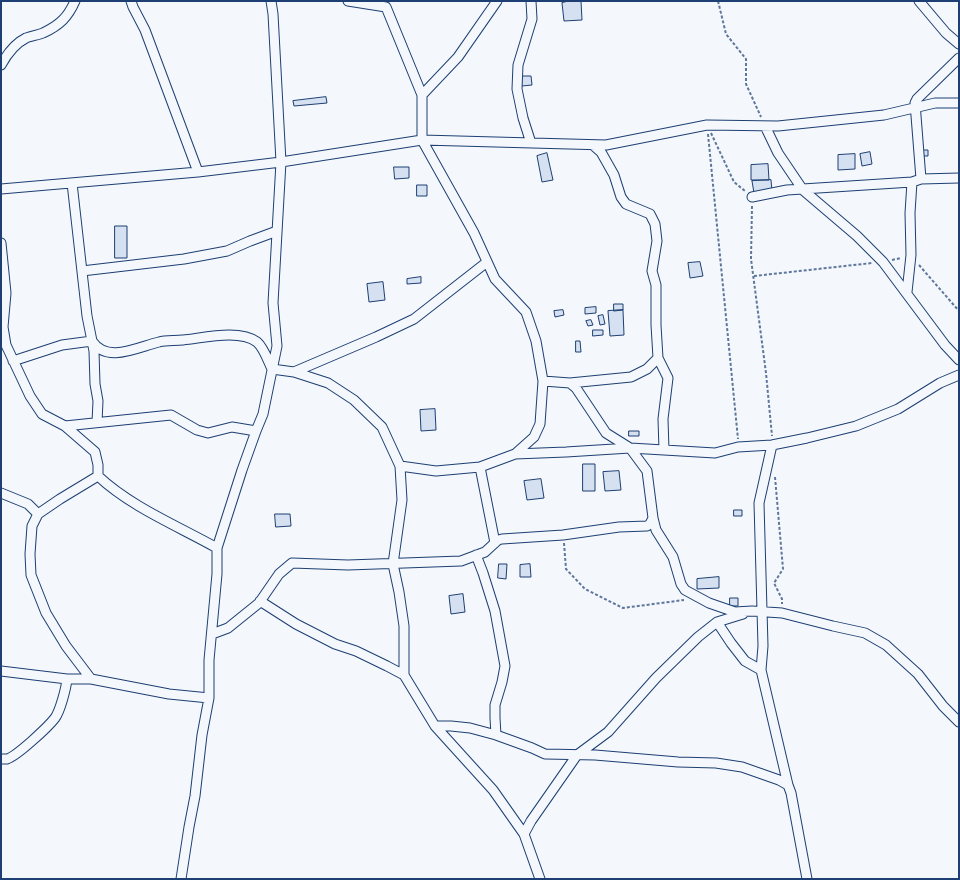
<!DOCTYPE html>
<html>
<head>
<meta charset="utf-8">
<style>
  body { margin:0 }
  #map { position:relative; width:960px; height:880px; overflow:hidden; background:#f4f7fb; font-family:Montserrat,sans-serif }
  canvas { display:block }
  .frame { position:absolute; inset:0; border:2px solid #1d3f73; pointer-events:none }
</style>
</head>
<body>
<div id="map">
<canvas width="960" height="880"></canvas>
<div class="frame"></div>
</div>
<script>
const ctx = document.querySelector('canvas').getContext('2d');
ctx.lineJoin = 'round';
function fillPath(path, color) { ctx.fillStyle = color; ctx.fill(path, 'evenodd'); }
function strokePath(path, color, width, dash) { ctx.strokeStyle = color; ctx.lineWidth = width; ctx.lineCap = dash ? 'butt' : 'round'; ctx.setLineDash(dash || []); ctx.stroke(path); }
const building = new Path2D(`
  M 569,1 L 581,1 L 582,20 L 564,21 L 562,3 Z
  M 522,76 L 531,76 L 532,85 L 522,86 Z
  M 326,97 L 327,103 L 294,106 L 293,101 Z
  M 924,150 L 928,150 L 928,156 L 923,156 Z
  M 870,152 L 872,164 L 862,166 L 860,154 Z
  M 547,153 L 553,180 L 542,182 L 537,156 Z
  M 855,154 L 855,169 L 838,170 L 838,155 Z
  M 768,164 L 769,180 L 751,180 L 751,165 Z
  M 394,167 L 409,167 L 409,178 L 395,179 Z
  M 771,180 L 772,191 L 754,193 L 752,181 Z
  M 417,185 L 427,185 L 427,196 L 417,196 Z
  M 115,226 L 127,226 L 127,258 L 115,258 Z
  M 700,262 L 703,276 L 690,278 L 688,263 Z
  M 421,277 L 421,283 L 407,284 L 407,279 Z
  M 383,282 L 385,300 L 369,302 L 367,284 Z
  M 614,304 L 623,304 L 623,310 L 614,311 Z
  M 596,307 L 596,313 L 585,314 L 585,308 Z
  M 563,310 L 564,315 L 555,317 L 554,311 Z
  M 623,310 L 624,335 L 610,336 L 608,311 Z
  M 603,315 L 605,324 L 600,325 L 598,316 Z
  M 591,320 L 593,325 L 588,326 L 586,321 Z
  M 593,330 L 603,330 L 603,335 L 593,336 Z
  M 576,341 L 580,341 L 581,352 L 576,352 Z
  M 435,409 L 436,430 L 421,431 L 420,410 Z
  M 629,431 L 639,431 L 639,436 L 629,436 Z
  M 583,464 L 595,464 L 595,491 L 583,491 Z
  M 619,471 L 621,490 L 605,491 L 603,472 Z
  M 541,479 L 544,498 L 527,500 L 524,481 Z
  M 734,510 L 742,510 L 742,516 L 734,516 Z
  M 275,514 L 290,514 L 291,526 L 276,527 Z
  M 499,564 L 507,564 L 506,579 L 498,578 Z
  M 530,564 L 531,577 L 520,577 L 520,565 Z
  M 719,577 L 719,588 L 697,589 L 697,579 Z
  M 463,594 L 465,612 L 451,614 L 449,596 Z
  M 730,598 L 738,598 L 738,606 L 730,606 Z`);
fillPath(building, '#d5e0f0');
strokePath(building, '#1d3f73', 1);
const minor = new Path2D(`
  M 131,1 L 133,7 L 145,30 L 198,172
  M 348,1 L 386,7 L 422,95 L 422,140 L 474,233 L 495,279 L 526,312 L 536,341 L 543,381 L 540,424 L 534,437 L 515,454 L 480,467 L 436,471 L 400,466
  M 919,1 L 946,33 L 959,44
  M 1,65 C 7,54 14,44 26,38 C 31,36 38,35 43,33 C 60,25 68,17 75,1
  M 422,95 L 458,57 L 497,1
  M 765,126 L 778,153 L 803,190 L 857,236 L 883,262 L 945,345 L 959,360
  M 531,143 L 523,118 L 517,89 L 518,65 L 532,19 L 531,1
  M 593,145 L 601,152 L 614,175 L 621,197 L 626,204 L 650,214 L 655,224 L 657,241 L 652,271 L 656,285 L 656,325 L 658,358 L 668,378 L 663,419 L 664,450
  M 921,179 L 915,103 L 917,99 L 959,58
  M 72,183 L 87,316 L 94,351 L 95,384 L 98,401 L 97,422
  M 1,189 L 198,172 L 281,162 L 422,140 L 606,145 L 707,125 L 778,126 L 884,115 L 935,103 L 959,103
  M 752,197 L 787,190 L 912,182 L 921,179 L 959,178
  M 1,243 L 6,293 L 3,327 L 6,345 L 30,396 L 42,414 L 65,426 L 95,452 L 98,465 L 98,476 C 131,507 178,526 217,548
  M 82,271 L 184,259 L 227,251 L 250,241 L 277,231
  M 907,292 L 911,255 L 910,213 L 912,182
  M 13,361 L 62,345 L 92,341 C 107,364 138,347 159,342 C 166,340 175,341 183,340 C 204,338 239,329 257,342 C 264,348 268,361 272,369 L 294,372 L 376,337 L 414,319 L 487,262
  M 294,372 L 328,383 L 354,400 L 382,427 L 400,466 L 402,500 L 393,564 L 399,592 L 404,626 L 404,675 L 435,726 L 493,790 L 524,834
  M 543,381 L 570,383 L 576,388 L 606,433 L 630,448 L 715,453 L 738,447 L 772,445 L 807,438 L 856,426 L 898,409 L 940,383 L 959,375
  M 570,383 L 631,377 L 647,369 L 658,358
  M 65,426 L 171,415 L 197,430 L 208,433 L 232,427 L 256,431
  M 772,445 L 759,503 L 763,646 L 761,670 L 788,785
  M 480,467 L 495,543
  M 98,476 L 60,499 L 38,514 L 32,526 L 30,554 L 31,575 L 46,613 L 66,646 L 91,679 L 169,694 L 209,698
  M 1,493 L 28,504 L 38,514
  M 653,518 L 656,530 L 673,557 L 681,584 L 685,590 L 709,603 L 735,612 L 752,611 L 782,613 L 833,626 L 865,633 L 886,645 L 918,674 L 943,706 L 959,722
  M 476,555 L 483,573 L 495,611 L 505,666 L 502,682 L 495,705 L 495,718 L 496,735
  M 260,601 L 296,624 L 335,644 L 356,651 L 387,666 L 404,675
  M 717,622 L 731,643 L 745,661 L 761,670
  M 212,634 L 228,628 L 259,603 L 279,574 L 292,563 L 348,565 L 461,561 L 485,552 L 498,540 L 502,539 L 563,535 L 619,527 L 647,526 L 650,524 L 653,518 L 647,471 L 630,448 L 566,452 L 515,454
  M 1,671 L 67,679 L 91,679
  M 435,726 L 451,726 L 470,728 L 496,735 L 532,748 L 545,754 L 595,755 L 678,762 L 716,763 L 742,767 L 779,780 L 788,785 L 791,793 L 807,879
  M 1,759 C 3,759 5,759 7,759 C 17,756 48,727 55,718 C 60,711 66,689 67,679
  M 181,879 L 189,827 L 195,796 L 202,735 L 209,698 L 209,660 L 217,574 L 217,548 L 242,470 L 256,431 L 263,414 L 277,346 L 273,303 L 281,162 L 273,14 L 271,1
  M 540,879 L 524,834 L 531,821 L 577,755 L 608,732 L 656,678 L 698,637 L 717,622 L 743,614`);
strokePath(minor, '#1d3f73', 11);
strokePath(new Path2D(`
  M 718,1 L 726,34 L 746,59 L 746,84 L 761,117
  M 711,133 L 734,182 L 745,191
  M 708,134 L 738,439
  M 752,206 L 751,259 L 766,373 L 772,436
  M 892,260 L 901,258
  M 919,265 L 959,311
  M 754,276 L 872,263
  M 775,477 L 783,569 L 774,583 L 782,599 L 782,604
  M 564,543 L 566,569 L 585,589 L 623,608 L 684,600`), '#5e769c', 2, [3, 2]);
strokePath(minor, '#f4f7fb', 9);
</script>
</body>
</html>
